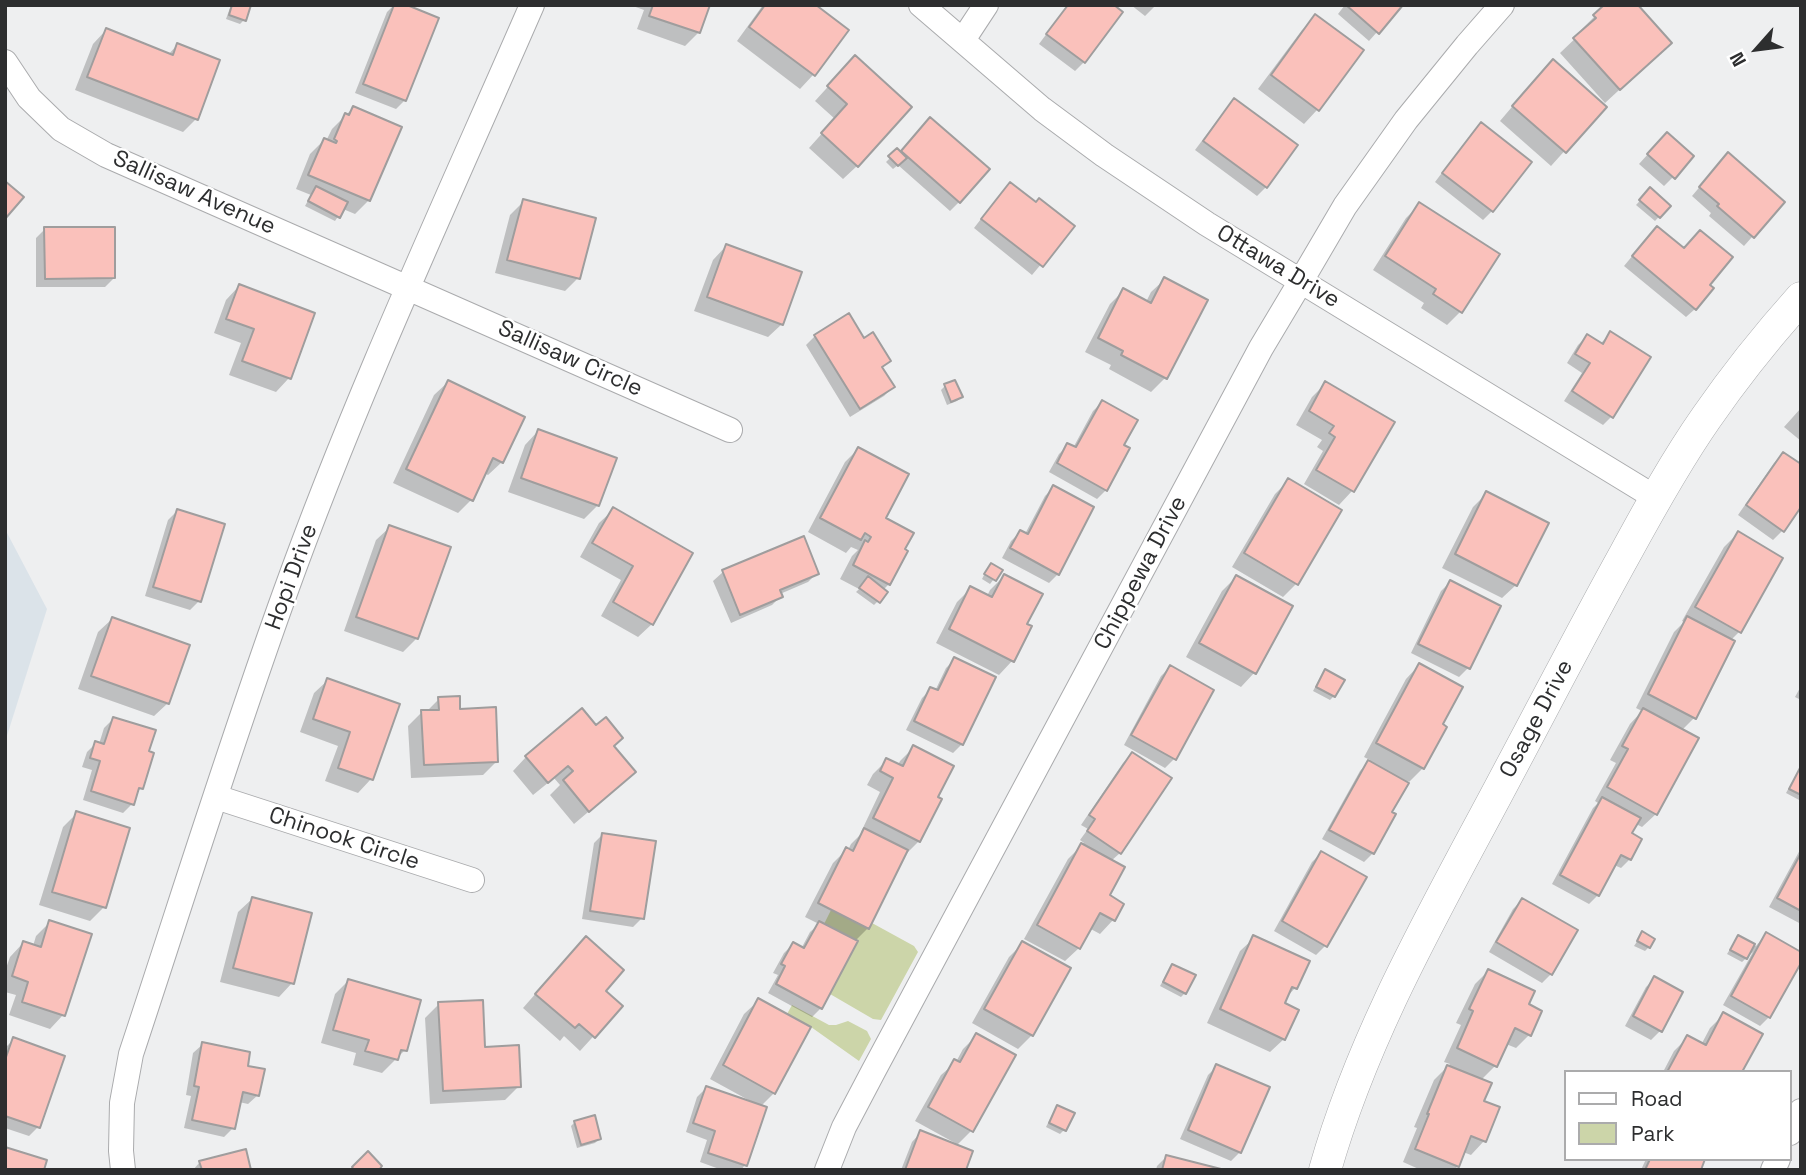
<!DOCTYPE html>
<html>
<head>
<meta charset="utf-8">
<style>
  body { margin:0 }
  #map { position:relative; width:1806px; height:1175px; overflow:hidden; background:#eeeff0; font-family:"Space Grotesk",sans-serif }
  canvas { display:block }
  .frame { position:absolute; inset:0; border:7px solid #2d2e2f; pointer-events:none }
  .legend { position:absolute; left:1564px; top:1070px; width:228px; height:91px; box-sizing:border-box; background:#fff; border:2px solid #ababac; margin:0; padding:9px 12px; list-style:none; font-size:21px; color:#2d2e2f }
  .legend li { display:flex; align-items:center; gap:14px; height:35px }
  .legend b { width:35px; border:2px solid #ababac }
  .north { position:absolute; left:1722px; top:14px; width:70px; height:70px; -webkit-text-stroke:5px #fff; paint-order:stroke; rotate:242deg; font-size:19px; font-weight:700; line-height:28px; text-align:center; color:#2d2e2f }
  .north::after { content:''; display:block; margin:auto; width:24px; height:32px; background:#2d2e2f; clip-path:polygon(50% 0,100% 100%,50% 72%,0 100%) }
</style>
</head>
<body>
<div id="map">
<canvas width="1806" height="1175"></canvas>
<div class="frame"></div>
<ul class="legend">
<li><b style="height:9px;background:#fff"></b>Road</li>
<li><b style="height:19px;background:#ccd5a9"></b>Park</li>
</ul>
<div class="north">N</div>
</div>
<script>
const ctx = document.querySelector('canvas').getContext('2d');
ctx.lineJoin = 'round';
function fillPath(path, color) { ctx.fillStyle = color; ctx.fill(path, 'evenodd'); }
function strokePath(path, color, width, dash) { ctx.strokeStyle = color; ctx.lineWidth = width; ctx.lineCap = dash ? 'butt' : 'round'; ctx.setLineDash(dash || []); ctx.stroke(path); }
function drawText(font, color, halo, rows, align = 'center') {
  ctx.font = font + ' "Space Grotesk",sans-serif'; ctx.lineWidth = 5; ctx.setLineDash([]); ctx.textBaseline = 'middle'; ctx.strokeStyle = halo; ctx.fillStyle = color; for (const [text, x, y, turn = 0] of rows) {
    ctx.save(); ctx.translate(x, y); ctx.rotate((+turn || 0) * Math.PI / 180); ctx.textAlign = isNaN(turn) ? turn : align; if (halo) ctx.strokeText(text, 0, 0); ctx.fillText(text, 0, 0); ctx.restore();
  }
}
fillPath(new Path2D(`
  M 5,529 L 47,609 L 5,742 Z`), '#dbe3e9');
fillPath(new Path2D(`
  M 831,910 L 869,929 L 872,923 L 914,946 L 918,952 L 881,1020 L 873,1019 L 830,994 L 824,924 Z
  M 792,1005 L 829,1025 L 836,1025 L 848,1021 L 867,1031 L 871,1039 L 859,1061 L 811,1027 L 787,1014 Z`), '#ccd5a9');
fillPath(new Path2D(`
  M 231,5 L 250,5 L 244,20 L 240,24 L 226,19 Z
  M 394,5 L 402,5 L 405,100 L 396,109 L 355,93 L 387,12 Z
  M 630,5 L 708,5 L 699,32 L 685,46 L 637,29 L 644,10 Z
  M 763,5 L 813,5 L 847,30 L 813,75 L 800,89 L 737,41 Z
  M 1068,5 L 1084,62 L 1075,71 L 1039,44 Z
  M 1131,5 L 1156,5 L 1145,16 Z
  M 1345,5 L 1401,5 L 1369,41 L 1338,14 Z
  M 1595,16 L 1656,56 L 1605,103 L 1560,53 L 1582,32 L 1581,30 Z
  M 1316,17 L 1361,51 L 1317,110 L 1304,124 L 1258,89 L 1302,30 Z
  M 106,30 L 168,55 L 177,45 L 196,119 L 183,132 L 75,90 L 93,44 Z
  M 855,57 L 857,166 L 843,179 L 809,148 L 835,119 L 815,101 Z
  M 1539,75 L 1604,107 L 1551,166 L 1500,121 Z
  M 1234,101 L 1266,187 L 1257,196 L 1195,150 L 1225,110 Z
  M 353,108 L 369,200 L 355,214 L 343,209 L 335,221 L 305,206 L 311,195 L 296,189 L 310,154 L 324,140 L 326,141 L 332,129 Z
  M 922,129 L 959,202 L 950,211 L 898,165 L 893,169 L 886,162 L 897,151 L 900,154 Z
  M 1472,133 L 1529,162 L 1492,211 L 1483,220 L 1435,182 Z
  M 1658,143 L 1673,177 L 1664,186 L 1639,164 Z
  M 1719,164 L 1783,202 L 1744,246 L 1709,216 L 1711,213 L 1692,196 Z
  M 1650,190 L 1669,206 L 1655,221 L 1636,205 Z
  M 1001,193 L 1035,204 L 1073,226 L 1032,275 L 974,228 Z
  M 524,201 L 578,278 L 565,291 L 495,273 L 510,215 Z
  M 1419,205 L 1461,311 L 1447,325 L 1421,308 L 1424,303 L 1373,270 L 1406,218 Z
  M 45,229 L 114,278 L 105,287 L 36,287 L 36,238 Z
  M 1648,237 L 1708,285 L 1695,309 L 1686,317 L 1624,266 Z
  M 726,246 L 782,324 L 768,337 L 694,311 L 713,260 Z
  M 1165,279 L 1206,300 L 1165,378 L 1151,392 L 1109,369 L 1111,365 L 1085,352 L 1110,304 L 1124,290 L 1146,302 L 1151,292 Z
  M 239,286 L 289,378 L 276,392 L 229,375 L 241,343 L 214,333 L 226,300 Z
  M 1611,333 L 1612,416 L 1603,425 L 1564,401 L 1582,373 L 1567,363 L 1578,345 L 1587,336 L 1600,344 Z
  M 815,336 L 863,340 L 889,361 L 881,369 L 893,387 L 884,396 L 850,417 L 806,345 Z
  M 448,382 L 502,462 L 488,475 L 484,473 L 471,500 L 458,513 L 393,483 L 434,395 Z
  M 1326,383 L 1392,422 L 1352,491 L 1339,505 L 1304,484 L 1323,451 L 1317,447 L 1322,440 L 1296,425 L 1312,397 Z
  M 945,386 L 961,397 L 957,401 L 947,405 L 941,390 Z
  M 1102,402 L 1122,445 L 1106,490 L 1097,499 L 1049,472 L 1059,454 L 1068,445 L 1073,448 L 1093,411 Z
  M 1801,408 L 1801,441 L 1784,427 Z
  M 538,431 L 598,505 L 584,519 L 508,492 L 525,445 Z
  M 858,449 L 884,519 L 889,584 L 883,590 L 878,601 L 874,605 L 856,592 L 859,589 L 840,579 L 852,556 L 858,550 L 851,547 L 846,553 L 808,532 L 845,462 Z
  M 1783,454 L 1782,531 L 1773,540 L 1738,515 L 1774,463 Z
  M 1288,481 L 1296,584 L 1283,597 L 1232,567 L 1275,494 Z
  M 1053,488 L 1058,574 L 1049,583 L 1002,558 L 1011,541 L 1020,532 L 1025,534 L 1045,496 Z
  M 1487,493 L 1516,585 L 1502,598 L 1442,568 L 1473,507 Z
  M 613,510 L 691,553 L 652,624 L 638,637 L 601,616 L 621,580 L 580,557 L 599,523 Z
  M 177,511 L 199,601 L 190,610 L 145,596 L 168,520 Z
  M 390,527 L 417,638 L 403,652 L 344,631 L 376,540 Z
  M 1738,533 L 1781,558 L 1739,632 L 1731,640 L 1694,718 L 1681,731 L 1656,814 L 1642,827 L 1636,824 L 1630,834 L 1630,859 L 1621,868 L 1614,865 L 1598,895 L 1589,904 L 1552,884 L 1593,808 L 1598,803 L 1595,801 L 1616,763 L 1610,760 L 1630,724 L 1642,711 L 1636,708 L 1674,632 L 1684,622 L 1682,621 L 1724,547 Z
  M 803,538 L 817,573 L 808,582 L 780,594 L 781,596 L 772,605 L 731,623 L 713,581 L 723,572 Z
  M 987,569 L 1001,570 L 990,584 L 982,579 Z
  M 1004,576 L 1025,624 L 1029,627 L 1012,661 L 999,675 L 936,643 L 957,602 L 971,588 L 987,596 L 990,590 Z
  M 1236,577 L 1291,607 L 1254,673 L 1241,687 L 1186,657 L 1222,591 Z
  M 1450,582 L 1468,668 L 1459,677 L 1411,653 L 1441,591 Z
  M 112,619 L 168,703 L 154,716 L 78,689 L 98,632 Z
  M 955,659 L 962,744 L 953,753 L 906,730 L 922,698 L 931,689 L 935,691 L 946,668 Z
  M 1419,665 L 1440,725 L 1423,768 L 1409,782 L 1408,781 L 1390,813 L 1373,853 L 1364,862 L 1322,839 L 1360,771 L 1370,760 L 1364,757 L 1406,679 Z
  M 1170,667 L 1174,759 L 1165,768 L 1124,745 L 1161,676 Z
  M 1325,672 L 1334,696 L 1330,700 L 1313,691 L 1321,676 Z
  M 328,680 L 371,779 L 358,793 L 325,781 L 338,746 L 300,732 L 314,693 Z
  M 1801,686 L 1801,700 L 1795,697 Z
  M 439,699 L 459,711 L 496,762 L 483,775 L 411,778 L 408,726 L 422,712 L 426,712 Z
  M 113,719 L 147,752 L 141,788 L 135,794 L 132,804 L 123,813 L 83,800 L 92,770 L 82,767 L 87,752 L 96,743 L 99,744 L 104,728 Z
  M 612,747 L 620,785 L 574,824 L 550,795 L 560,785 L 554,778 L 533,795 L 513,771 L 526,757 Z
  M 914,747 L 936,798 L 919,841 L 905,855 L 868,928 L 854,942 L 821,1008 L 812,1017 L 768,993 L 778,975 L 773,973 L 784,953 L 793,944 L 801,949 L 810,932 L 819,924 L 805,917 L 833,863 L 847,849 L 848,850 L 851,844 L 862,833 L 861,832 L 880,792 L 867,785 L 873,774 L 887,760 L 898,765 L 900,761 Z
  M 1132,754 L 1120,853 L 1111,861 L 1107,896 L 1122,904 L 1113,920 L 1100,934 L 1089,928 L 1079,948 L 1065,961 L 1024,939 L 1068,859 L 1084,843 L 1080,840 L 1088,829 L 1081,825 L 1123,763 Z
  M 1801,766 L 1801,801 L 1786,793 Z
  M 77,813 L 104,907 L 90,921 L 39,905 L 63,827 Z
  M 603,834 L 642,918 L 633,927 L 582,919 L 594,843 Z
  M 1801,848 L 1801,924 L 1769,907 Z
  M 1321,853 L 1364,877 L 1325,946 L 1316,955 L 1274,931 L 1312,862 Z
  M 252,899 L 292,983 L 279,997 L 220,982 L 238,912 Z
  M 1522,900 L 1551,974 L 1542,983 L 1489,952 L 1513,909 Z
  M 50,922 L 63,1015 L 50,1029 L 9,1015 L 16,995 L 5,992 L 5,971 L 10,957 L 23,943 L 33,946 L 36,936 Z
  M 1642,934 L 1649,947 L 1645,951 L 1634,946 Z
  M 1766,934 L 1769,1017 L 1760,1026 L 1723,1005 L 1753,952 L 1742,962 L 1727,954 L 1735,941 L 1739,937 L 1756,946 Z
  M 1254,938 L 1295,988 L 1286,998 L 1283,1004 L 1284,1039 L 1270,1052 L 1207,1023 L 1240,951 Z
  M 1023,943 L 1032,1035 L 1018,1049 L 972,1023 L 1009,957 Z
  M 572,952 L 604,991 L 621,1006 L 580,1051 L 564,1036 L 560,1041 L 523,1008 Z
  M 1173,966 L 1185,993 L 1181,997 L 1160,986 L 1169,970 Z
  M 1488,971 L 1527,1005 L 1529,1035 L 1516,1048 L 1506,1044 L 1495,1066 L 1481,1080 L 1484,1141 L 1471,1155 L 1463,1152 L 1458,1166 L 1454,1170 L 1421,1170 L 1403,1162 L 1417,1128 L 1414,1127 L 1434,1080 L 1450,1064 L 1444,1062 L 1461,1025 L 1456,1023 L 1475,984 Z
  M 1655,978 L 1660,1031 L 1651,1040 L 1625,1026 L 1646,987 Z
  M 348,981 L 405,1050 L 382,1073 L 353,1065 L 356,1053 L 321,1043 L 335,994 Z
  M 758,1001 L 774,1093 L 760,1107 L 745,1165 L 741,1170 L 722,1170 L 700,1162 L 707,1140 L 686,1132 L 697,1097 L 706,1088 L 752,1104 L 752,1102 L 710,1079 L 744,1014 Z
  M 439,1004 L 519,1086 L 505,1100 L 430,1104 L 425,1018 Z
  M 1723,1015 L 1740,1072 L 1663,1072 L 1674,1051 L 1688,1037 L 1701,1045 L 1710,1028 Z
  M 976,1036 L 1013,1056 L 971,1131 L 956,1146 L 964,1170 L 901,1170 L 912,1142 L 921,1132 L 954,1146 L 955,1143 L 915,1121 L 941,1075 L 956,1062 L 963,1049 Z
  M 14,1039 L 38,1127 L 29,1136 L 5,1128 L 5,1048 Z
  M 203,1044 L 246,1067 L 258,1095 L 248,1104 L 239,1102 L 233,1128 L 224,1137 L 184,1128 L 191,1096 L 186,1095 L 193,1053 Z
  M 1217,1066 L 1240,1152 L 1231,1161 L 1180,1139 L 1208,1075 Z
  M 1058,1107 L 1072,1114 L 1064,1130 L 1060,1134 L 1046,1127 L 1054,1111 Z
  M 575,1122 L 599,1139 L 595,1143 L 577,1148 L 571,1126 Z
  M 1166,1157 L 1218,1170 L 1156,1170 L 1157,1166 Z
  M 1646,1159 L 1704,1159 L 1699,1170 L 1641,1170 Z
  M 200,1162 L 249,1170 L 193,1170 Z`), '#0003');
const building = new Path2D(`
  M 232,5 L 251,5 L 246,21 L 229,15 Z
  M 394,5 L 407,5 L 439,18 L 406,101 L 363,84 Z
  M 653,5 L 710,5 L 700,33 L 649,16 Z
  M 765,5 L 816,5 L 849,30 L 815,76 L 749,27 Z
  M 1068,5 L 1114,5 L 1123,12 L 1085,63 L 1046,34 Z
  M 1346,5 L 1403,5 L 1379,34 Z
  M 1604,5 L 1638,5 L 1672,43 L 1620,90 L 1573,38 L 1596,18 L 1593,15 Z
  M 1315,14 L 1364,50 L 1319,111 L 1271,75 Z
  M 106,28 L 173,55 L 177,43 L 220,60 L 198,120 L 87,77 Z
  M 855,55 L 912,107 L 858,167 L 821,133 L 847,104 L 827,86 Z
  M 1553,59 L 1607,107 L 1566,153 L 1512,106 Z
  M 1234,98 L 1298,145 L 1267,188 L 1203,141 Z
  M 353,106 L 402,127 L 370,201 L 308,175 L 324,138 L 336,143 L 337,141 L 334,139 L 345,113 L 349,115 Z
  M 930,117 L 990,169 L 960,203 L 901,151 Z
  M 1481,122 L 1532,162 L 1493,212 L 1442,173 Z
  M 1667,132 L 1694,156 L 1675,179 L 1647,154 Z
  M 897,148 L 907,158 L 898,166 L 888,156 Z
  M 1728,152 L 1785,202 L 1754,238 L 1717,206 L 1719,204 L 1699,187 Z
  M 5,181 L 24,197 L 5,219 Z
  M 1010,182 L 1036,202 L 1039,198 L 1075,226 L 1043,267 L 981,219 Z
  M 316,186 L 348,202 L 340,218 L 308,201 Z
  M 1650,187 L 1671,206 L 1660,218 L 1639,200 Z
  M 523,199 L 596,218 L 580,279 L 507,260 Z
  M 1419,202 L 1500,254 L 1462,313 L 1433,294 L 1436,289 L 1385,256 Z
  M 1657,226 L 1684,248 L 1700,230 L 1733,257 L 1710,285 L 1714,288 L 1696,310 L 1632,256 Z
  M 44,227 L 115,227 L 115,278 L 45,279 Z
  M 726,244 L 802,272 L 783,325 L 707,297 Z
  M 1164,277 L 1208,300 L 1167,379 L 1121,355 L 1123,351 L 1098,338 L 1123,288 L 1151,303 Z
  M 239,284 L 315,313 L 291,379 L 242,361 L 254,329 L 226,319 Z
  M 849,313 L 864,338 L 873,332 L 891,361 L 882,367 L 895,387 L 860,409 L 814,335 Z
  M 1610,331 L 1651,357 L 1613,418 L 1572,391 L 1590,363 L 1575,354 L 1587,334 L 1603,344 Z
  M 448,380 L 525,417 L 503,463 L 493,458 L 473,501 L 406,469 Z
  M 955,380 L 963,397 L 951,402 L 944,384 Z
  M 1325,381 L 1395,422 L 1354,492 L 1316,470 L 1335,437 L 1329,433 L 1334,426 L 1309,411 Z
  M 1102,400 L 1138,420 L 1124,445 L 1130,448 L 1107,491 L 1057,463 L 1067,443 L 1076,447 Z
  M 538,429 L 617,458 L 599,506 L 521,478 Z
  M 858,447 L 909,474 L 886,518 L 914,533 L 905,549 L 908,551 L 890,585 L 853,565 L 865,540 L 868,542 L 871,537 L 865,533 L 861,540 L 820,518 Z
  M 1783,452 L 1801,464 L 1801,507 L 1784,532 L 1746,505 Z
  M 1288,478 L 1342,510 L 1298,585 L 1244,553 Z
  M 1053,485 L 1094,507 L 1059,575 L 1010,548 L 1020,530 L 1028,534 Z
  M 1486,491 L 1549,523 L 1517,586 L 1455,554 Z
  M 613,507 L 693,553 L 653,625 L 613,602 L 633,566 L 592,543 Z
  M 177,509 L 225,524 L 201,602 L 153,587 Z
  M 389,525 L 451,547 L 418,639 L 356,617 Z
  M 1738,531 L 1783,558 L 1741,633 L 1695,607 Z
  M 804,536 L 819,574 L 780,590 L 783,597 L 740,615 L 722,570 Z
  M 991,563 L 1003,570 L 996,581 L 984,574 Z
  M 1004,574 L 1043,594 L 1027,624 L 1032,626 L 1014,662 L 949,629 L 970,586 L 992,597 Z
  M 1236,575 L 1293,606 L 1256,674 L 1199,643 Z
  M 868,576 L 888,592 L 880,603 L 859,588 Z
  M 1450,580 L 1501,606 L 1470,669 L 1418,644 Z
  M 1687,616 L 1735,641 L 1696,719 L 1648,694 Z
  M 112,617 L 190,645 L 169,704 L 91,676 Z
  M 954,657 L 996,677 L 963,745 L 914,721 L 930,687 L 938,690 Z
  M 1419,663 L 1463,687 L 1443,724 L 1447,727 L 1424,769 L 1376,743 Z
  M 1170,665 L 1214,690 L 1176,760 L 1131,735 Z
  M 1325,669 L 1345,680 L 1335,697 L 1316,687 Z
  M 327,678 L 400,704 L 373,780 L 338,768 L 350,732 L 313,719 Z
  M 460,696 L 460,709 L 496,707 L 498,762 L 424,765 L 421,710 L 439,710 L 438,697 Z
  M 582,708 L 596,725 L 606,717 L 623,738 L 614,746 L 636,772 L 589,812 L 563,780 L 573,771 L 568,766 L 548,783 L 525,756 Z
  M 1643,708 L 1699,738 L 1657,815 L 1607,787 L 1628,749 L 1622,746 Z
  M 113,717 L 156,730 L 149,751 L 154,753 L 143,789 L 139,788 L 134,805 L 91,791 L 100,761 L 90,758 L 95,741 L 104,744 Z
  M 913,745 L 954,766 L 938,797 L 942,799 L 920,842 L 873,818 L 893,778 L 880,771 L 886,758 L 903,766 Z
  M 1132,752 L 1172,778 L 1121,854 L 1087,831 L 1095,819 L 1089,815 Z
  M 1368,760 L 1409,783 L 1392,812 L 1396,814 L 1374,854 L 1329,830 Z
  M 1801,766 L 1801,795 L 1789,789 Z
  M 1602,797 L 1641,818 L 1632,833 L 1642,839 L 1631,860 L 1621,855 L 1599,896 L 1560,875 Z
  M 76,811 L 130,828 L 106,908 L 52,892 Z
  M 864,828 L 908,850 L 869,929 L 818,903 L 846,847 L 853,851 Z
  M 602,833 L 656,841 L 644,919 L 590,911 Z
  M 1081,843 L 1125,867 L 1110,895 L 1124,904 L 1115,921 L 1100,913 L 1080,949 L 1037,925 Z
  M 1321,851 L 1367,877 L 1327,947 L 1282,921 Z
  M 1801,853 L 1801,911 L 1777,898 Z
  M 252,897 L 312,913 L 294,984 L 233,968 Z
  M 1522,898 L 1578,930 L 1552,975 L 1496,942 Z
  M 49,920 L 92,934 L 65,1016 L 22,1002 L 28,982 L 12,976 L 23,941 L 41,947 Z
  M 819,921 L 858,941 L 822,1009 L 776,984 L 785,966 L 781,964 L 793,942 L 804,948 Z
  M 1642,931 L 1655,939 L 1650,948 L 1637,941 Z
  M 1766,932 L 1801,952 L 1801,963 L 1770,1018 L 1731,996 Z
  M 1253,935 L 1310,961 L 1297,989 L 1292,987 L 1285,1003 L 1299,1010 L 1285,1040 L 1220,1009 Z
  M 1738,935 L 1755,944 L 1747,959 L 1730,950 Z
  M 586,936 L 624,970 L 606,991 L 623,1006 L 595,1038 L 579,1024 L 575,1028 L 535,994 Z
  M 1022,941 L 1071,968 L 1033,1036 L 984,1009 Z
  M 1172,964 L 1196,975 L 1186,994 L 1163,982 Z
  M 1488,969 L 1535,991 L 1529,1004 L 1542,1011 L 1531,1036 L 1515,1028 L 1497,1067 L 1457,1048 L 1473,1011 L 1469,1009 Z
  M 1654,976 L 1683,992 L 1662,1032 L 1633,1016 Z
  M 348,979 L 421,1000 L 407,1051 L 401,1050 L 398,1060 L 365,1051 L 369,1040 L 333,1030 Z
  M 758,998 L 811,1027 L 775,1094 L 723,1065 Z
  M 483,1000 L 485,1047 L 519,1045 L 521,1087 L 443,1091 L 438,1002 Z
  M 1723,1012 L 1763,1034 L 1742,1072 L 1667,1072 L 1687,1035 L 1706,1045 Z
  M 976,1033 L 1016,1055 L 973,1132 L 928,1107 L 954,1059 L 960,1062 Z
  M 13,1037 L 65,1056 L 40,1128 L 5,1116 L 5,1060 Z
  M 202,1042 L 250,1052 L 248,1066 L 265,1069 L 259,1096 L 243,1092 L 235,1129 L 192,1120 L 199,1087 L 194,1086 Z
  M 1216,1064 L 1270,1087 L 1241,1153 L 1188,1130 Z
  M 1447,1065 L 1492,1083 L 1484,1101 L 1500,1107 L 1486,1142 L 1471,1136 L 1459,1167 L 1415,1149 L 1429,1114 L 1427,1114 Z
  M 706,1086 L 767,1107 L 747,1166 L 708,1153 L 715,1131 L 693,1123 Z
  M 1057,1105 L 1075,1113 L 1066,1131 L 1049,1123 Z
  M 595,1115 L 601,1139 L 581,1145 L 574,1121 Z
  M 920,1130 L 973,1151 L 966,1170 L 905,1170 Z
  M 5,1147 L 47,1160 L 44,1170 L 5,1170 Z
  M 246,1149 L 251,1170 L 202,1170 L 199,1161 Z
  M 368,1151 L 382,1166 L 379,1170 L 354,1170 L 352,1167 Z
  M 1166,1155 L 1225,1170 L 1162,1170 Z
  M 1650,1159 L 1705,1159 L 1701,1170 L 1645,1170 Z`);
fillPath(building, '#fac1bb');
strokePath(building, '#9f9d9d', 2);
const minor = new Path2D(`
  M 921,5 L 1042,109 L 1104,155 L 1207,224 L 1656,498
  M 963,40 L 986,5
  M 5,62 L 29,98 L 61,129 L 106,155 L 730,430
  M 216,797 L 472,880
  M 1790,1133 L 1801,1111
  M 123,1170 L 121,1151 L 122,1103 L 131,1054 C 182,900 230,745 285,593 C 357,393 447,200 532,5
  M 827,1170 L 844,1127 L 874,1070 L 1261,348 L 1301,281 L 1345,206 L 1406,120 L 1467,45 L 1502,5
  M 1773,1170 L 1778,1159`);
const tertiary = new Path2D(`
  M 1325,1170 C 1365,1029 1440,902 1508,773 C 1547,700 1585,626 1625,554 C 1650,508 1676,461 1706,418 C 1735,376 1767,336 1801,298`);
strokePath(minor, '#aaabad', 26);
strokePath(tertiary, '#aaabad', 33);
strokePath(minor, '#fff', 24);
strokePath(tertiary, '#fff', 32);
drawText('23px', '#2d2e2f', '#fff', [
  ["Sallisaw Avenue",194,193,24],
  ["Ottawa Drive",1278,267,31],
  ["Sallisaw Circle",570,359,24],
  ["Chippewa Drive",1141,573,-62],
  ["Hopi Drive",292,577,-70],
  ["Osage Drive",1537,719,-62],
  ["Chinook Circle",344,839,18]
]);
</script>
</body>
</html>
